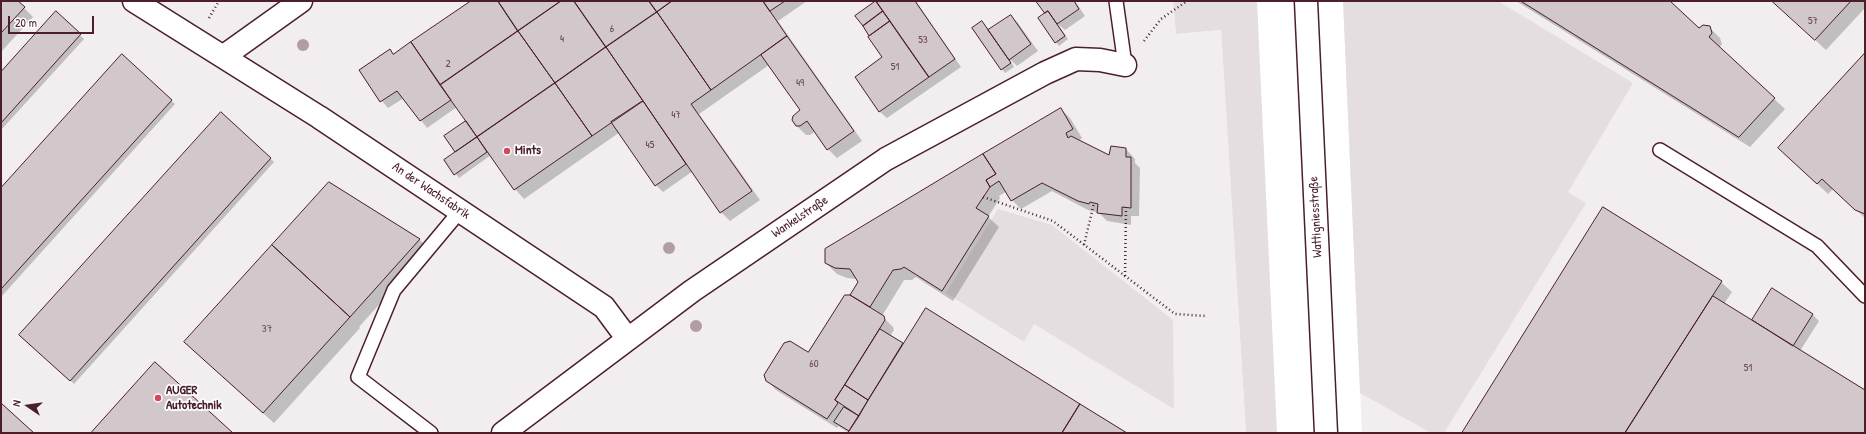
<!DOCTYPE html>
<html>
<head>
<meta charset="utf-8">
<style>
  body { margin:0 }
  #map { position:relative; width:1866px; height:434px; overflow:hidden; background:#fff; font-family:"Patrick Hand",sans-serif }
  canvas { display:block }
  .frame { position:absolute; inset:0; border:2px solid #4a1f2b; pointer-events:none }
  .north { position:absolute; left:8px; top:386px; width:40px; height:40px; -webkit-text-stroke:3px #fff; paint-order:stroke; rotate:283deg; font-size:11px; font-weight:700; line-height:16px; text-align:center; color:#4a1f2b }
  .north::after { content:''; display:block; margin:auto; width:14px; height:18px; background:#4a1f2b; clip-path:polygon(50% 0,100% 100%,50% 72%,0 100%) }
  .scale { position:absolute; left:8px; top:16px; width:86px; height:18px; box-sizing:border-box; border:2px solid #4a1f2b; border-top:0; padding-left:5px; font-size:12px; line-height:14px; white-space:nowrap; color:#4a1f2b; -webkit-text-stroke:3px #fff; paint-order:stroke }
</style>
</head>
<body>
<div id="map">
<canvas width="1866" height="434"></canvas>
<div class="frame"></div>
<div class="north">N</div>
<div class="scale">20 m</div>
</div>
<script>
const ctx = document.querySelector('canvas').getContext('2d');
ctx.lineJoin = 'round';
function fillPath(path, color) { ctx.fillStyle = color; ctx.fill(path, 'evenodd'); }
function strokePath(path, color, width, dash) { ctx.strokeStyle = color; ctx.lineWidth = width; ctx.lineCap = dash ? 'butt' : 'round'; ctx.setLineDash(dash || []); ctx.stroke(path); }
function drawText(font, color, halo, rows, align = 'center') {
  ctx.font = font + ' "Patrick Hand",sans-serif'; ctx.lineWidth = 3.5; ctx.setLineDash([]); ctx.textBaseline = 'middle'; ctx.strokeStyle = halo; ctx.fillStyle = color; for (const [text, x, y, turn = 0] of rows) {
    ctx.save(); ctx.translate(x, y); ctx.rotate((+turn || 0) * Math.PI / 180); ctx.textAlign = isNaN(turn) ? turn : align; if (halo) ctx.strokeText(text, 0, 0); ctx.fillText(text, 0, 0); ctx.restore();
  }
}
fillPath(new Path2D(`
  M 1,1 L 1173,1 L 1176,34 L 1221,30 L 1246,433 L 1,433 Z
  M 1343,1 L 1865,1 L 1865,433 L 1362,433 Z`), '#f2eeef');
fillPath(new Path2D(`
  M 1173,1 L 1257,1 L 1277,433 L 1246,433 L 1221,30 L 1176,34 Z
  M 1343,1 L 1498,1 L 1633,83 L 1568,192 L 1586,203 L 1444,433 L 1431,433 L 1360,393 Z
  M 998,209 L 1052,225 L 1173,320 L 1174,409 L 1034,324 L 1024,342 L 946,293 Z`), '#e5dee0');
fillPath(new Path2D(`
  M 1,1 L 17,1 L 33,17 L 1,52 Z
  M 472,1 L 807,1 L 778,21 L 862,141 L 837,158 L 828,149 L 816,131 L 810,135 L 806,135 L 796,125 L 801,111 L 769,65 L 699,114 L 760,200 L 730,221 L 721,212 L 693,171 L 663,192 L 656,185 L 620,132 L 524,199 L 515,189 L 491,155 L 459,178 L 445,160 L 457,152 L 446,136 L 467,121 L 457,107 L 427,128 L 404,98 L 388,108 L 382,101 L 360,71 L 394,55 Z
  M 879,1 L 916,1 L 961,67 L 887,118 L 880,112 L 856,77 L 884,58 L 857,16 Z
  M 1038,1 L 1075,1 L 1085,16 L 1065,30 L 1058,24 L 1068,39 L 1059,46 L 1056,42 L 1046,14 Z
  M 1516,1 L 1668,1 L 1699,29 L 1709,27 L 1720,38 L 1722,44 L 1719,48 L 1785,109 L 1750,147 Z
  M 1773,1 L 1865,1 L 1865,8 L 1826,50 Z
  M 56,13 L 84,39 L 1,130 L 1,74 Z
  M 1011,16 L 1018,23 L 1038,51 L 1017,66 L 1009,58 L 1014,67 L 1005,73 L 973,29 L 982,22 L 989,31 Z
  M 1865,54 L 1865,218 L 1833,189 L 1828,194 L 1790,158 Z
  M 122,56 L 175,104 L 1,297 L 1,189 Z
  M 1061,109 L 1070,118 L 1082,138 L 1078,141 L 1109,156 L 1126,149 L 1135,159 L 1135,163 L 1140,168 L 1139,216 L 1131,216 L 1131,225 L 1107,221 L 1099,213 L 1088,210 L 1052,191 L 1021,209 L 1012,200 L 1007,191 L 999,196 L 1000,198 L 988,217 L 999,227 L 953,301 L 916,277 L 912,280 L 904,280 L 882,316 L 893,327 L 894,330 L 890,336 L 904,345 L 1125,433 L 849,433 L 838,426 L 837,428 L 776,390 L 767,380 L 809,354 L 860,282 L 857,279 L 847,278 L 837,274 L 826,263 Z
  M 221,113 L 274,162 L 74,384 L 24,338 Z
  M 330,183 L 420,240 L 429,249 L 359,327 L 360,328 L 274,423 L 196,353 Z
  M 1721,282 L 1732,292 L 1724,304 L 1758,324 L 1753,320 L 1812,314 L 1819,321 L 1800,351 L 1865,392 L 1865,433 L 1463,433 Z`), '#0003');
const building = new Path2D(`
  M 1,1 L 18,1 L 25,7 L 1,33 Z
  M 471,1 L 498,1 L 518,31 L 440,85 L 411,42 Z
  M 498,1 L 561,1 L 518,31 Z
  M 561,1 L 574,1 L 606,47 L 555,83 L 518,31 Z
  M 574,1 L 649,1 L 657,12 L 606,47 Z
  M 649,1 L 672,1 L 657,12 Z
  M 672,1 L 763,1 L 787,36 L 711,90 L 657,12 Z
  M 763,1 L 785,1 L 770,11 Z
  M 876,1 L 883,11 L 863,26 L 855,16 Z
  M 876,1 L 915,1 L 955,59 L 929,77 Z
  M 1036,1 L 1074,1 L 1079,9 L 1057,24 L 1048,11 L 1045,13 Z
  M 1521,1 L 1670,1 L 1699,28 L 1703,25 L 1710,26 L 1712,33 L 1709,37 L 1775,98 L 1739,137 Z
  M 1772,1 L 1851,1 L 1815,40 Z
  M 56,11 L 81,34 L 1,123 L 1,72 Z
  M 883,11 L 890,21 L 869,36 L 863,26 Z
  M 1048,11 L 1065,36 L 1055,43 L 1038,18 Z
  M 657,12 L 711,90 L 691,104 L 752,191 L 720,213 L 606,47 Z
  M 1011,15 L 1031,44 L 1009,60 L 988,30 Z
  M 890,21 L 929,77 L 879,112 L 855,77 L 882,57 L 868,37 Z
  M 982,21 L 1011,63 L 1001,70 L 972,28 Z
  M 518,31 L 555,83 L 477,137 L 440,85 Z
  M 787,36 L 854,131 L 827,150 L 807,121 L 800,126 L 796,126 L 792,120 L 793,116 L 800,110 L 761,55 Z
  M 411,42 L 451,100 L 420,121 L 397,91 L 380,102 L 359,70 L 390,49 L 393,54 Z
  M 606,47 L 643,101 L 592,136 L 555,83 Z
  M 1865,53 L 1865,214 L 1855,210 L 1822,179 L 1817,184 L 1778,148 Z
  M 122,54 L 172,100 L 1,289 L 1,188 Z
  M 555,83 L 592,136 L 514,190 L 477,137 Z
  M 643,101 L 686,164 L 655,186 L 611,122 Z
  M 1061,108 L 1073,129 L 1066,133 L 1068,138 L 1071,136 L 1109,155 L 1111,146 L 1126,148 L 1126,157 L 1131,157 L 1131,208 L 1122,207 L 1122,216 L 1097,213 L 1098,204 L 1090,202 L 1089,204 L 1078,201 L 1042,183 L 1011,201 L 999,181 L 990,187 L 986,180 L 996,174 L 983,154 Z
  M 221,112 L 271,158 L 70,381 L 19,335 Z
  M 466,121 L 477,137 L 455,152 L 444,136 Z
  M 477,137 L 487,152 L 454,175 L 444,160 Z
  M 983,154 L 996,174 L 986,180 L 990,187 L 976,208 L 989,216 L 942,291 L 904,267 L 901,269 L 893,270 L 870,307 L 850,295 L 858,282 L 850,269 L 835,268 L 825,263 L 825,249 Z
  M 329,182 L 420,239 L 350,317 L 272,245 Z
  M 1603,207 L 1722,281 L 1625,433 L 1462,433 Z
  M 272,245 L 350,317 L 263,413 L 184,342 Z
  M 1772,288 L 1813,314 L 1793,346 L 1752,320 Z
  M 845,295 L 850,295 L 884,316 L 885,320 L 835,400 L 838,403 L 827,419 L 766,381 L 764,375 L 784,343 L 790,341 L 808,352 Z
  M 1713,296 L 1865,390 L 1865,433 L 1625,433 Z
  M 926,308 L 1080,404 L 1062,433 L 848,433 Z
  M 880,329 L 903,343 L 868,400 L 845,385 Z
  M 155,362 L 233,433 L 91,433 Z
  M 845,385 L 868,400 L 859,416 L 835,400 Z
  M 1,403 L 34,433 L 1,433 Z
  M 1080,404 L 1127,433 L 1062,433 Z
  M 844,407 L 859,416 L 849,431 L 834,422 Z`);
fillPath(building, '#d2c7cb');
strokePath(building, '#4a1f2b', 1);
const lane = new Path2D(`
  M 1116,1 L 1125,65
  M 1660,150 L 1817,246 L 1865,296
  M 431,433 L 358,377 L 394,290 L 460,211`);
const street = new Path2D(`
  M 134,1 L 319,117 L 604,307 L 627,338
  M 224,56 L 301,1
  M 503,433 L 692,291 L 886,159 L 1045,73 L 1076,59 L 1100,60 L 1125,65`);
const secondary = new Path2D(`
  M 1306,1 L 1326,433`);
strokePath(lane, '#4a1f2b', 16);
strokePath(street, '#4a1f2b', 25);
strokePath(secondary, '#4a1f2b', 25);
strokePath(new Path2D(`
  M 209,18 L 219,1
  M 1144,41 L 1161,19 L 1187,1
  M 983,197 L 1053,221 L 1175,314 L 1206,316
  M 1084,245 L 1094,203
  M 1125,276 L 1126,207`), '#4a1f2b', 2.5, [1, 3]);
strokePath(lane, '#fff', 13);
strokePath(street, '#fff', 22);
strokePath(secondary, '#fff', 22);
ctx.fillStyle = '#b19ea3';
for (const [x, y] of [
  [303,45],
  [669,248],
  [696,326]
]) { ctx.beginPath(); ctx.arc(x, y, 6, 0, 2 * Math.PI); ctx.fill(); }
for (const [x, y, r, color] of [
  [507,151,4,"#d1495b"],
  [158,398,4,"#d1495b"]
]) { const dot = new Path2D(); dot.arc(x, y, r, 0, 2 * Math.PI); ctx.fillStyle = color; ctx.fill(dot); strokePath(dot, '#fff', 1.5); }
drawText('11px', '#6c4953', null, [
  ["57",1813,21],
  ["6",612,29],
  ["4",562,39],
  ["53",923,40],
  ["2",448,64],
  ["51",895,67],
  ["49",800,83],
  ["47",676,115],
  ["45",650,145],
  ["37",267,329],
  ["60",814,364],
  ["51",1748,368]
]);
drawText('bold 13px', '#4a1f2b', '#fff', [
  ["Mints",515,151],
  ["AUGER",166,391],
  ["Autotechnik",166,406]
], 'left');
drawText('13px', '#4a1f2b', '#fff', [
  ["An der Wachsfabrik",431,191,34],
  ["Wankelstraße",800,217,-34],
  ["Wattigniesstraße",1316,217,-93]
]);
</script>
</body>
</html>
